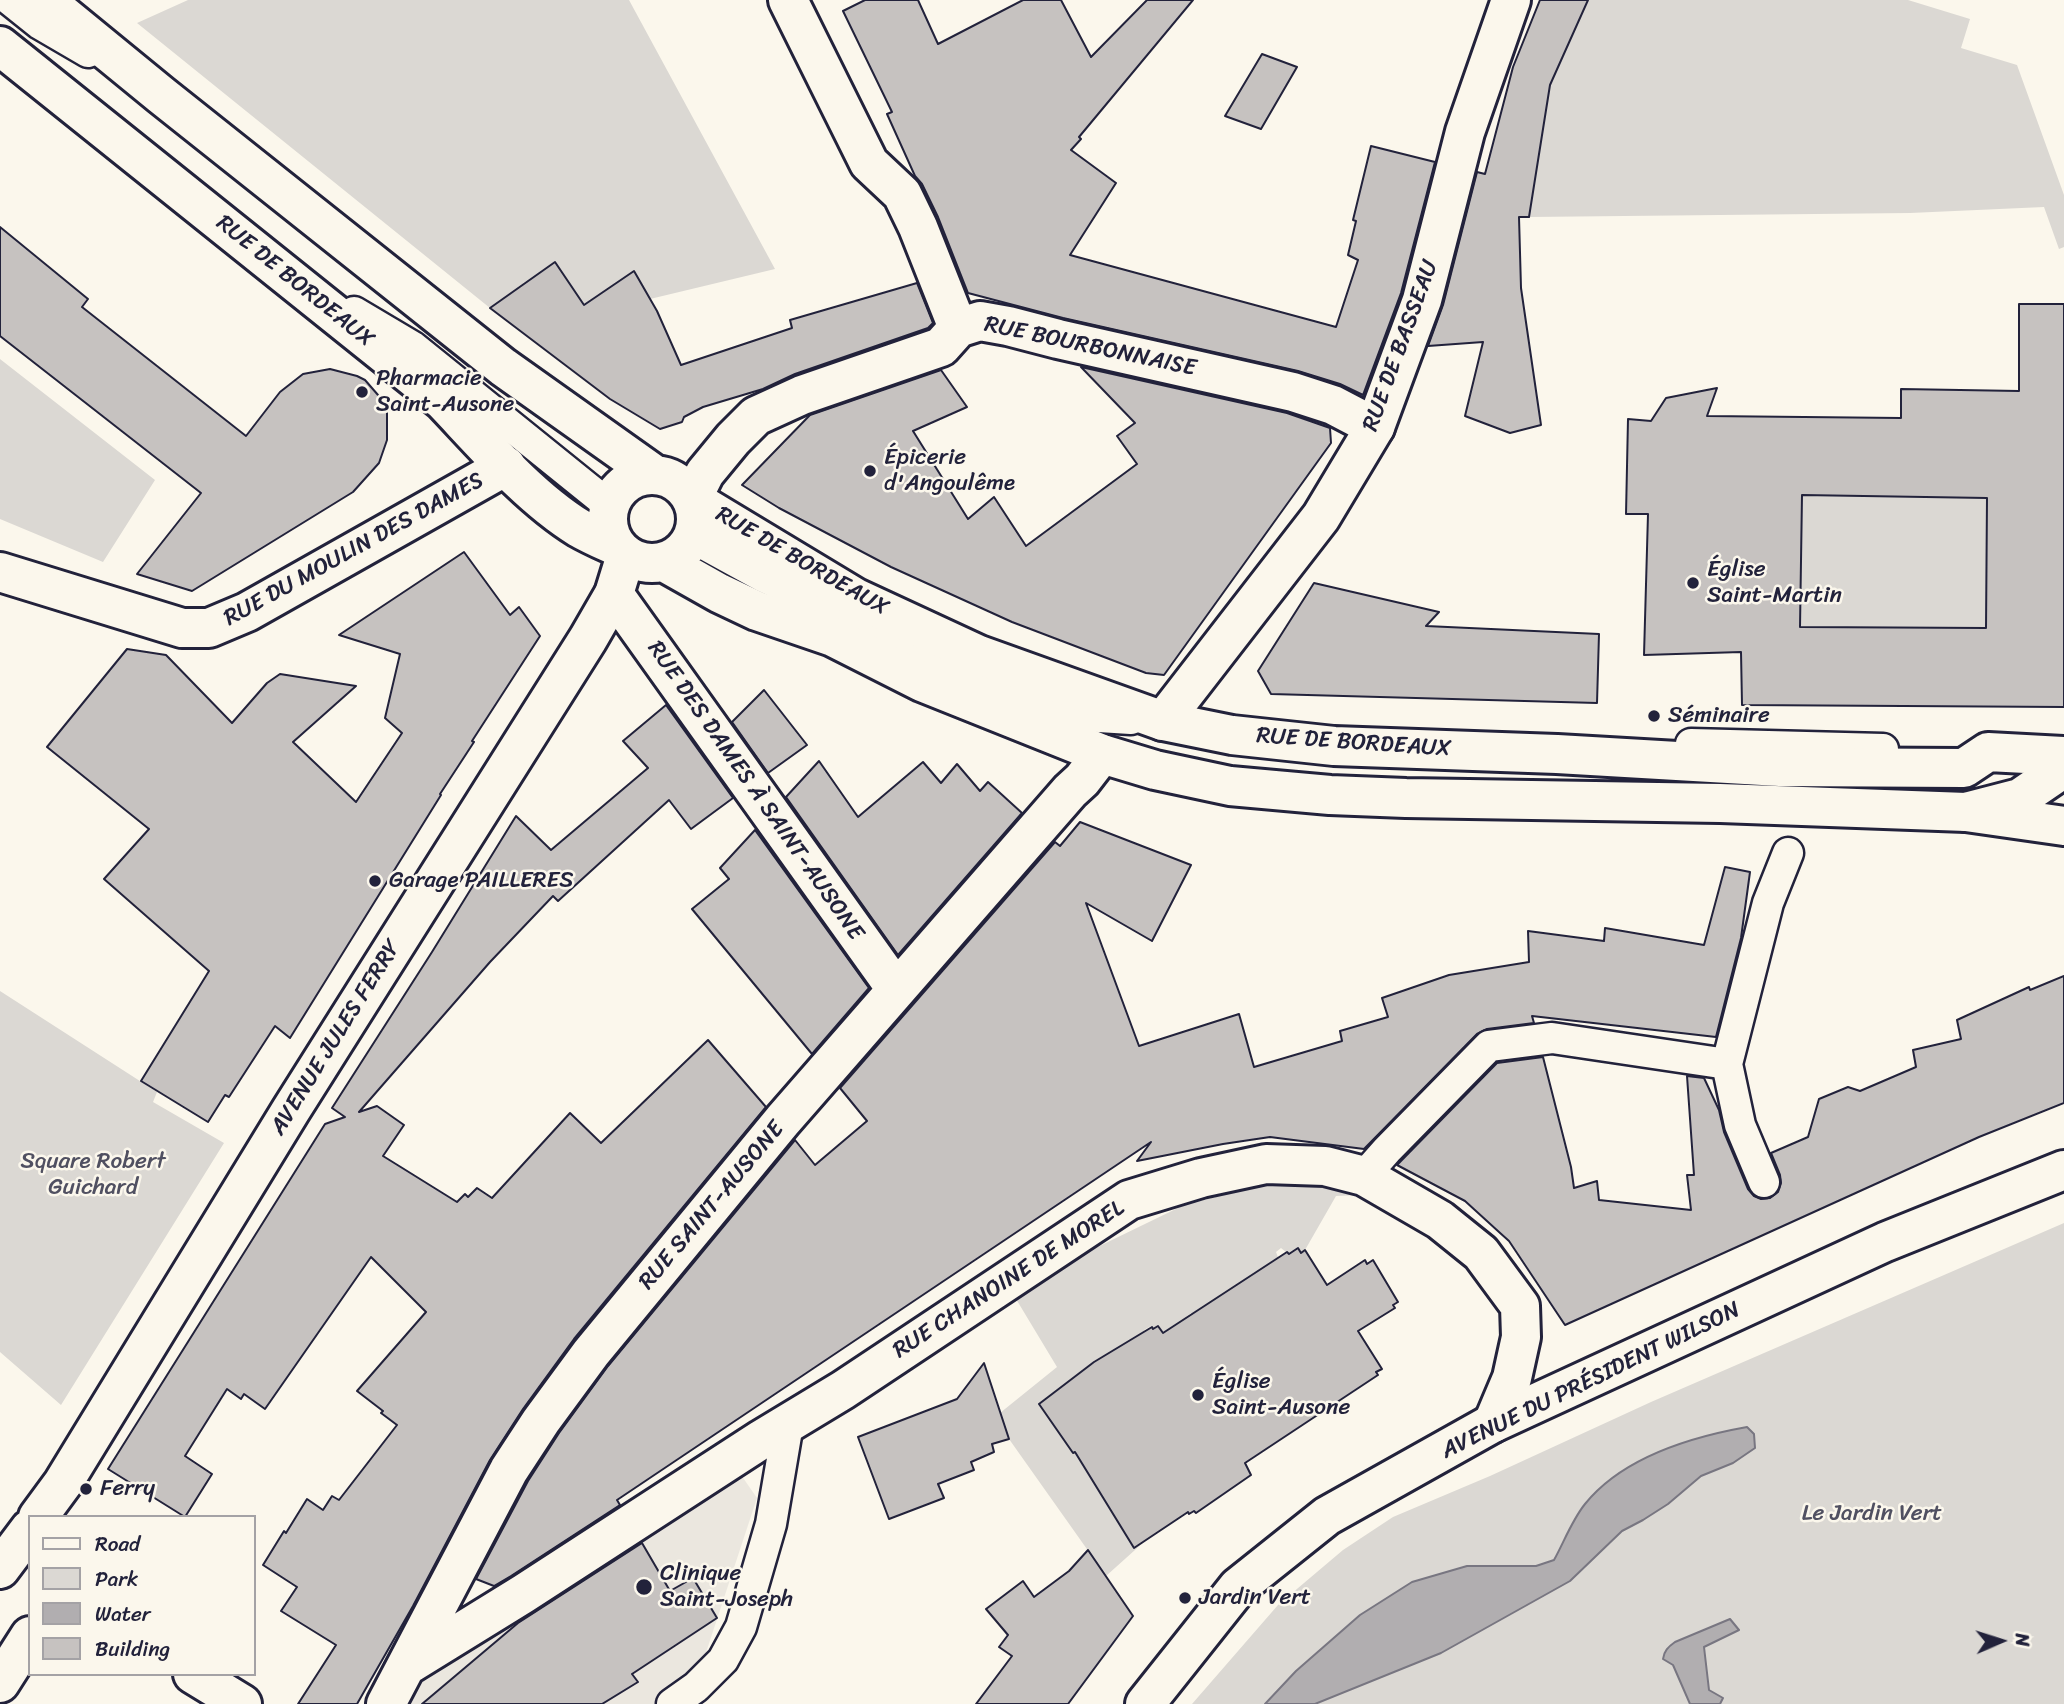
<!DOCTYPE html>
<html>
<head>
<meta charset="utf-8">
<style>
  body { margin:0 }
  #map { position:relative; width:2064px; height:1704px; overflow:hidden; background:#fbf7ec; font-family:Sriracha,sans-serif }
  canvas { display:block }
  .legend { position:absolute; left:28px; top:1515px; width:228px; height:161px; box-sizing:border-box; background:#fbf7ec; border:2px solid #a4a2a5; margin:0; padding:9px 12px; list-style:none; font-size:21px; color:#22223b }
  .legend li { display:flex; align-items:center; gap:14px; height:35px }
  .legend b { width:35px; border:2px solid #a4a2a5 }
  .north { position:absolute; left:1966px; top:1606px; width:70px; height:70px; -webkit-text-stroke:5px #fbf7ec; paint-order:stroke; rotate:87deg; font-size:19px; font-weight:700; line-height:28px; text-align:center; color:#22223b }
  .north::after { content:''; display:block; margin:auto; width:24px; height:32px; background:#22223b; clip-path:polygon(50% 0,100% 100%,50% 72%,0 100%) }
</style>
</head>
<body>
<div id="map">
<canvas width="2064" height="1704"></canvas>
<ul class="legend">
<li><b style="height:9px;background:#fbf7ec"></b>Road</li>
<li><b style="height:19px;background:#dbd8d3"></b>Park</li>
<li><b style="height:19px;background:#b1aeb0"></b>Water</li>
<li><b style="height:19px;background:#c6c2c0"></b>Building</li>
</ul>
<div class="north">N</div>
</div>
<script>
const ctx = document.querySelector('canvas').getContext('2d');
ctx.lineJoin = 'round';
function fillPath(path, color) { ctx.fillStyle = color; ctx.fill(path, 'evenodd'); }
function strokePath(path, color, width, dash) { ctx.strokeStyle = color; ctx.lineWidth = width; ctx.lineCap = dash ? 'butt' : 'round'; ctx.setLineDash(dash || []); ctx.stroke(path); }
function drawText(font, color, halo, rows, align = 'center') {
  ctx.font = font + ' Sriracha,sans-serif'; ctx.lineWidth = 5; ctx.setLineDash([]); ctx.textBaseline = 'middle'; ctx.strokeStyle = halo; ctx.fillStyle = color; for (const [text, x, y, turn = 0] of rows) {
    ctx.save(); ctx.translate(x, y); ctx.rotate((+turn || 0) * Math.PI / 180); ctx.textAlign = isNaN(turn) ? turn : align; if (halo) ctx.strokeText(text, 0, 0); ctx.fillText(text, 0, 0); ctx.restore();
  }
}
fillPath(new Path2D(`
  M 739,1472 L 757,1498 L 689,1704 L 403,1704 L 421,1677 Z`), '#ebe7df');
fillPath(new Path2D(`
  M 188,0 L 629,0 L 775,269 L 650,299 L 634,271 L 583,305 L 555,262 L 490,308 L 137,23 Z
  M 1588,0 L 1908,0 L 1970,19 L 1961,48 L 2017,65 L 2064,195 L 2064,247 L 2059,249 L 2044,207 L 1910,213 L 1529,217 L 1550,84 Z
  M 0,359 L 155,480 L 103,562 L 0,519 Z
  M 1802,495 L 1987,498 L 1986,628 L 1800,627 Z
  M 0,991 L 157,1092 L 153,1102 L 224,1143 L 61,1405 L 0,1352 Z
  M 1324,1179 L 1359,1195 L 1336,1196 L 1305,1250 L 1301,1253 L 1298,1248 L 1292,1252 L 1291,1259 L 1286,1252 L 1281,1248 L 1276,1252 L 1281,1265 L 1195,1319 L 1191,1313 L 1186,1317 L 1189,1323 L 1165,1338 L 1158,1334 L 1162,1331 L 1159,1326 L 1153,1329 L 1151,1326 L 1144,1330 L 1147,1334 L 1106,1360 L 1103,1356 L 1094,1361 L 1096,1365 L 1068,1446 L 1073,1453 L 1080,1449 L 1108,1506 L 1122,1507 L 1145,1541 L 1106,1576 L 1009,1439 L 1000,1413 L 1057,1367 L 1013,1294 L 1042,1274 L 1184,1205 L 1278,1181 Z
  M 2064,1223 L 2064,1704 L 1192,1704 L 1278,1605 L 1343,1550 L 1393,1517 L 1490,1476 L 1651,1402 Z`), '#dbd8d3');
const water = new Path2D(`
  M 1747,1427 L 1754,1434 L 1755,1448 L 1733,1463 L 1701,1476 L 1668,1504 L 1643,1520 L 1622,1531 L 1570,1581 L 1441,1653 L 1315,1704 L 1265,1704 L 1296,1671 L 1360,1615 L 1412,1582 L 1467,1566 L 1536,1566 L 1554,1560 C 1564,1542 1572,1520 1585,1504 C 1622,1458 1691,1437 1747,1427 Z
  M 1730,1619 L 1739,1630 L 1704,1647 L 1709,1690 L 1723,1698 L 1720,1704 L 1690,1704 L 1673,1665 L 1663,1659 C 1664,1651 1668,1647 1675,1642 Z`);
fillPath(water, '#b1aeb0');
strokePath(water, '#787681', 2);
const building = new Path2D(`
  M 865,0 L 918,0 L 938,44 L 1023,0 L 1061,0 L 1091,57 L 1147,0 L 1193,0 L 1079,137 L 1081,139 L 1071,150 L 1116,183 L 1070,255 L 1336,327 L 1358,260 L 1348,255 L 1356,221 L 1353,220 L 1371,146 L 1435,162 L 1401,293 L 1363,395 L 1340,384 L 1298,371 L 1063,318 L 968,293 L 938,217 L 922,184 L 915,176 L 887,114 L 892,112 L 843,11 Z
  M 1540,0 L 1588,0 L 1550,85 L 1529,217 L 1519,217 L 1521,288 L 1541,425 L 1510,433 L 1465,416 L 1483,342 L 1428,346 L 1443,305 L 1477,172 L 1485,174 L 1513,67 Z
  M 1262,54 L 1297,67 L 1261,129 L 1225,116 Z
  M 0,227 L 88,299 L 82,307 L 246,436 L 280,392 L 303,374 L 330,369 L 357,376 L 365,380 L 378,395 L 387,412 L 387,440 L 379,463 L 353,492 L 192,591 L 137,574 L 201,493 L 0,336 Z
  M 555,262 L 584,305 L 634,271 L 657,311 L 681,365 L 792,328 L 790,320 L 917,283 L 933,323 L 928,328 L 795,374 L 763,389 L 703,407 L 684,417 L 682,422 L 660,429 L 610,399 L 490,308 Z
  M 2019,304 L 2064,304 L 2064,707 L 1742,705 L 1741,652 L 1644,655 L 1648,514 L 1626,514 L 1628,419 L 1651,421 L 1666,398 L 1717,388 L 1707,416 L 1901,418 L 1901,389 L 2019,391 ZM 1802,495 L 1987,498 L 1986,628 L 1800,627 Z
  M 1081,367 L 1287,413 L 1330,428 L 1331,443 L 1164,675 L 1146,673 L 1012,622 L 891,567 L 779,508 L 742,485 L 810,415 L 941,370 L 967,407 L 913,431 L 968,519 L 994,497 L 1026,546 L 1137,464 L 1117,436 L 1135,423 Z
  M 464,552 L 510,615 L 519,607 L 540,636 L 472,741 L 474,742 L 440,794 L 441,795 L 290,1038 L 275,1026 L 229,1097 L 225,1095 L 208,1122 L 141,1081 L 209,971 L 104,879 L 149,829 L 47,747 L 127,649 L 166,655 L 232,723 L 267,683 L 280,674 L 356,686 L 293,742 L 356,802 L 402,733 L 385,718 L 400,654 L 339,635 Z
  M 1314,583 L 1439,612 L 1426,626 L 1599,634 L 1597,703 L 1271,694 L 1258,671 Z
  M 764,690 L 807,745 L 768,773 L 732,722 Z
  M 666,705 L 733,798 L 691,829 L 669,800 L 558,901 L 553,896 L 490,962 L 359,1112 L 377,1106 L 404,1125 L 383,1156 L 457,1202 L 465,1194 L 468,1197 L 477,1188 L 492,1198 L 570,1113 L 601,1143 L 708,1040 L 766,1107 L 574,1339 L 523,1409 L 490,1460 L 413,1606 L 357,1704 L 298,1704 L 336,1645 L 281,1611 L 297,1587 L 263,1565 L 284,1531 L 286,1533 L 307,1499 L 323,1510 L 332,1496 L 339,1500 L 397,1425 L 381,1413 L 383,1411 L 357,1391 L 426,1312 L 371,1257 L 265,1409 L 244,1394 L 241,1399 L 227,1389 L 185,1456 L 212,1474 L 185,1517 L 108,1469 L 325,1124 L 345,1117 L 332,1108 L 432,952 L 516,816 L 551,850 L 648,768 L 623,741 Z
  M 819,761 L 858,817 L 923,762 L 941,783 L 957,764 L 980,791 L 988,782 L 1022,813 L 898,955 L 786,797 Z
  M 1080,822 L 1191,865 L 1152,941 L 1086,903 L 1139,1046 L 1239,1014 L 1254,1067 L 1342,1041 L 1340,1031 L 1388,1017 L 1382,998 L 1449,975 L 1529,962 L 1528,931 L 1604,941 L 1605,928 L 1704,945 L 1725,867 L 1750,872 L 1741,938 L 1716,1037 L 1532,1016 L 1534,1023 L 1487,1029 L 1477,1034 L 1364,1149 L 1270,1137 L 1223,1144 L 1137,1161 L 1151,1142 L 617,1500 L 620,1505 L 511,1576 L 494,1586 L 476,1579 L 528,1481 L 559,1433 L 608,1366 L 795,1140 L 815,1165 L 867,1121 L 840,1088 L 1055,842 L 1060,846 Z
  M 755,830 L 869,988 L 812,1054 L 692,909 L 729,879 L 720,868 Z
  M 2064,976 L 2064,1103 L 1979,1137 L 1565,1325 L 1509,1241 L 1499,1232 L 1465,1201 L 1397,1165 L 1497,1063 L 1543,1057 L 1571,1167 L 1574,1188 L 1597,1181 L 1599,1200 L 1691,1210 L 1687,1175 L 1694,1175 L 1687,1076 L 1704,1078 L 1719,1110 L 1724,1132 L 1748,1189 L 1754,1196 L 1761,1199 L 1770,1198 L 1778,1192 L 1781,1183 L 1780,1175 L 1771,1153 L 1808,1137 L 1819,1099 L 1848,1087 L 1860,1091 L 1916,1067 L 1913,1050 L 1961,1039 L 1957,1020 L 2029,987 L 2030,990 Z
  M 1298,1248 L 1301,1253 L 1305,1250 L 1327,1285 L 1365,1260 L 1367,1264 L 1373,1260 L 1398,1302 L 1393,1305 L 1395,1308 L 1358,1331 L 1382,1369 L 1376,1372 L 1378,1375 L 1245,1463 L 1251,1475 L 1196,1513 L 1194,1511 L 1189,1514 L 1188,1512 L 1134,1548 L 1075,1452 L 1073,1453 L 1039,1404 L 1094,1362 L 1152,1327 L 1153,1329 L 1158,1326 L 1163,1333 L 1287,1252 L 1289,1254 Z
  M 984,1363 L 1009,1439 L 992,1444 L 994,1452 L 971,1462 L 974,1470 L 938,1484 L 944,1498 L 889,1519 L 858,1437 L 957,1399 Z
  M 642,1543 L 670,1591 L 693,1578 L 717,1618 L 632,1674 L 638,1682 L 602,1704 L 422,1704 L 518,1623 Z
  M 1088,1550 L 1133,1616 L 1068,1704 L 976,1704 L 1012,1656 L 999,1647 L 1008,1635 L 986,1609 L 1023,1581 L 1034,1597 L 1069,1571 Z`);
fillPath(building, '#c6c2c0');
strokePath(building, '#22223b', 2);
const service = new Path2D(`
  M 10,0 L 40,24 L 88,52
  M 354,312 L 413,347 L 610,506
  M 693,538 L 764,577 L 954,669 L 1067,715 L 1131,719
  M 1691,744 L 1883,749
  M 1727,1064 L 1740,1125 L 1764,1182
  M 1364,1176 L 1387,1150 L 1489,1046 L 1552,1038 L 1727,1064 L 1768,903 L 1788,853
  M 672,1704 L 696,1687 L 723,1660 L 741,1627 L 771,1524 L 788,1424`);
const minor = new Path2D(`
  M 788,0 L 869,163 L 902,194 L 918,227 L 958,328
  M 692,499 L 705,473 L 733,439 L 756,416 L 802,395 L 941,347 L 958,328 L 980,321 L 1008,326 L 1058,339 L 1293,392 L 1333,405 L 1375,427
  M 0,572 L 182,628 L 209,628 L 247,612 L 506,466
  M 614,594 L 896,989
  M 408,1665 L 523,1594 L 762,1439 L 843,1390 L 1129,1200 L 1201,1178 L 1266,1164 L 1325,1166 L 1364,1176 L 1440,1220 L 1481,1253 L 1520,1306 L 1521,1337 L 1512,1378 L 1493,1423
  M 193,1674 L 242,1704
  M 0,1683 L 30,1636
  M 386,1704 L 509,1470 L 541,1421 L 591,1353 L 783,1120 L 1070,791 L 1082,780 L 1102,754`);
const tertiary = new Path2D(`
  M 1163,721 L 1321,517 L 1375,427 L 1422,300 L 1465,132 L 1511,0
  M 1966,812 L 2064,826
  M 38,1517 L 63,1483 L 291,1110 L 588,639 L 614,594 L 626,555
  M 0,1569 L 30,1529
  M 1145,1704 L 1238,1587 L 1327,1516 L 1493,1423 L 1885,1242 L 2064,1170`);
const secondary = new Path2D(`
  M 45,0 L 161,95 L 503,367 L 655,475
  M 0,46 L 443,401 C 483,443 529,497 579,528 C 591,535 605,541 618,547
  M608 519a44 44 0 1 1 88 0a44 44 0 1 1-88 0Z
  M 692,499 L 856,598 L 979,655 L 1163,721 L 1232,735 L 1334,746 L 1557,754 L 1780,767 L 1964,768 L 1988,752 L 2064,756
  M 664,562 L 719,593 L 757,611 L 833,637 L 922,682 L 1102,754 L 1155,770 L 1230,786 L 1330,795 L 1406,798 L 1720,803 L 1966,812 L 2020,798 L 2064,768`);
strokePath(service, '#22223b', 35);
strokePath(minor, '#22223b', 44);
strokePath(tertiary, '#22223b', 44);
strokePath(secondary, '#22223b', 44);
strokePath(service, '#fbf7ec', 30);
strokePath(minor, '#fbf7ec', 38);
strokePath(tertiary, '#fbf7ec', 38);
strokePath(secondary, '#fbf7ec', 38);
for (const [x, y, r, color] of [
  [362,392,7,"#22223b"],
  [870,471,7,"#22223b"],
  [1693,583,7,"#22223b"],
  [1654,716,7,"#22223b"],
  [375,881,7,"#22223b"],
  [1198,1395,7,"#22223b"],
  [86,1489,7,"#22223b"],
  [644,1587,9,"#22223b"],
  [1185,1598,7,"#22223b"]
]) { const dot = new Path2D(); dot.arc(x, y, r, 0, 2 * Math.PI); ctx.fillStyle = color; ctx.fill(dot); strokePath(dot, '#fbf7ec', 2.5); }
drawText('23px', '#22223b', '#fbf7ec', [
  ["RUE DE BORDEAUX",295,282,39],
  ["RUE DE BASSEAU",1401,346,-70],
  ["RUE BOURBONNAISE",1090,347,12],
  ["RUE DU MOULIN DES DAMES",354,550,-29],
  ["RUE DE BORDEAUX",802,562,30],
  ["RUE DE BORDEAUX",1354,743,4],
  ["RUE DES DAMES À SAINT-AUSONE",755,791,55],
  ["AVENUE JULES FERRY",336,1038,-58],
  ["RUE SAINT-AUSONE",712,1206,-50],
  ["RUE CHANOINE DE MOREL",1009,1280,-33],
  ["AVENUE DU PRÉSIDENT WILSON",1591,1381,-26]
]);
drawText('23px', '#22223b', '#fbf7ec', [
  ["Pharmacie",376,379],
  ["Saint-Ausone",376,405],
  ["Épicerie",884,458],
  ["d'Angoulême",884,484],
  ["Église",1707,570],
  ["Saint-Martin",1707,596],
  ["Séminaire",1668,716],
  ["Garage PAILLERES",389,881],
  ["Église",1212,1382],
  ["Saint-Ausone",1212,1408],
  ["Ferry",100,1489],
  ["Clinique",660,1574],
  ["Saint-Joseph",660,1600],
  ["Jardin Vert",1199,1598]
], 'left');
drawText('23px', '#505061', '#fbf7ec', [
  ["Square Robert",93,1162],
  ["Guichard",93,1188],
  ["Le Jardin Vert",1872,1514]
]);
</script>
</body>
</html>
